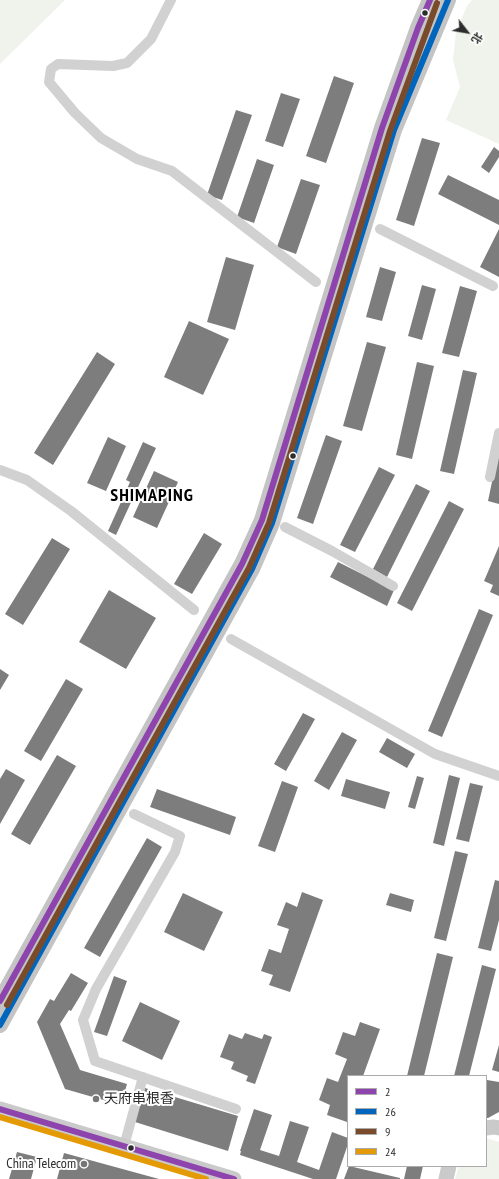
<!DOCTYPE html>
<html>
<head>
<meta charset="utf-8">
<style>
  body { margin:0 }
  #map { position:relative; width:499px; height:1179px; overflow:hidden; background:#fff; font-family:"PT Sans Narrow","Noto Sans SC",sans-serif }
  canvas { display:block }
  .legend { position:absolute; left:347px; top:1075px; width:140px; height:92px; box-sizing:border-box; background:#fff; border:1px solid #ababab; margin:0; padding:5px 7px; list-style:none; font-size:12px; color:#2c2c2c }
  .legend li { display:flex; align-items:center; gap:8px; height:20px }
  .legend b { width:20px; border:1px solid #ababab }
  .north { position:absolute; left:447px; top:12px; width:40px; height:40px; -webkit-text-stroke:3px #fff; paint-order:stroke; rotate:121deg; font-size:11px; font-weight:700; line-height:16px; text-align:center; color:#2c2c2c }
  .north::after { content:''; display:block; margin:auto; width:14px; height:18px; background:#2c2c2c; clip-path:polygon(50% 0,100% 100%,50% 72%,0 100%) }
</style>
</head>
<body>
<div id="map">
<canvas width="499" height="1179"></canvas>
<ul class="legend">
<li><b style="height:5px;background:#8e44ad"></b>2</li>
<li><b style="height:5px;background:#0065bd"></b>26</li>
<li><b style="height:5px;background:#7a4b2a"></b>9</li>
<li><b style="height:5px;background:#e39a04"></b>24</li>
</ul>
<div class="north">北</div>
</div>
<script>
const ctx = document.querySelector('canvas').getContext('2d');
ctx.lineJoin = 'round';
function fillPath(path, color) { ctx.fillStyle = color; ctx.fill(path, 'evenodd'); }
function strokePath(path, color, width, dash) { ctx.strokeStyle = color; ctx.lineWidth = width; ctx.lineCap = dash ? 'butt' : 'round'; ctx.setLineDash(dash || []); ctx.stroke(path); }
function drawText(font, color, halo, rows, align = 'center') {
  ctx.font = font + ' "PT Sans Narrow","Noto Sans SC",sans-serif'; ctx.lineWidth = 4; ctx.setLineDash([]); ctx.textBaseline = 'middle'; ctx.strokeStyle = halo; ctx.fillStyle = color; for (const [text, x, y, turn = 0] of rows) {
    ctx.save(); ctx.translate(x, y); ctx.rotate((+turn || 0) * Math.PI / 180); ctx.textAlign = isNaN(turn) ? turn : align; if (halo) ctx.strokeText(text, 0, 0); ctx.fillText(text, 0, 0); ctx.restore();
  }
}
fillPath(new Path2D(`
  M 0,0 L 65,0 L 0,64 Z
  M 472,0 L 499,0 L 499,144 L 446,120 L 460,87 L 453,60 L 456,32 L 467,6 Z
  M 486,1138 L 499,1142 L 499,1179 L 455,1179 L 459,1166 L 486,1166 Z`), '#f0f3eb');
fillPath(new Path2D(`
  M 334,76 L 354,83 L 326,163 L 306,156 Z
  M 281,93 L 300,99 L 283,147 L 265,141 Z
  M 236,110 L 252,115 L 222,200 L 207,195 Z
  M 422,138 L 440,143 L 414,226 L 396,220 Z
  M 494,147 L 499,151 L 499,157 L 489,173 L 481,167 Z
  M 257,159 L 274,165 L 254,223 L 237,217 Z
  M 448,175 L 499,200 L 499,225 L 438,194 Z
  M 301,179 L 320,185 L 296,254 L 277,247 Z
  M 499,229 L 499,277 L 480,267 Z
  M 226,257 L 254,265 L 235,330 L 207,322 Z
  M 380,267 L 396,272 L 382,321 L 366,317 Z
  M 422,285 L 436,289 L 422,340 L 408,336 Z
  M 460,286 L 477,291 L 459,357 L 442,353 Z
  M 189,321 L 229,339 L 203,395 L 164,377 Z
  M 367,342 L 386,347 L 362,431 L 343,426 Z
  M 97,352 L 115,364 L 53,465 L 34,453 Z
  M 417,362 L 434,366 L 412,459 L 396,455 Z
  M 463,370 L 477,373 L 454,474 L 440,471 Z
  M 326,435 L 342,441 L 313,524 L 297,518 Z
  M 108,437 L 126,446 L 106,491 L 87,483 Z
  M 143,442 L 156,448 L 116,535 L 108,531 L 130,482 L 126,480 Z
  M 498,453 L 499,453 L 499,504 L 488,501 Z
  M 379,467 L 395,475 L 355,552 L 340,545 Z
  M 154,471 L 178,482 L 157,528 L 133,517 Z
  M 416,484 L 430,491 L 387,577 L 373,569 Z
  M 449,501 L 464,509 L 412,611 L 397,603 Z
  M 204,533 L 222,544 L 192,594 L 174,584 Z
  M 52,538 L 70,549 L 23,625 L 5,614 Z
  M 499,546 L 499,596 L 490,592 L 493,585 L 484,581 Z
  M 338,562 L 394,590 L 387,606 L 330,577 Z
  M 109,590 L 156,618 L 126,669 L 79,642 Z
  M 479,609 L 493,615 L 442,737 L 428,731 Z
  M 0,669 L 9,675 L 0,690 Z
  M 66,679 L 83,689 L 41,761 L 24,751 Z
  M 303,713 L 315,719 L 286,771 L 274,764 Z
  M 342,732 L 357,740 L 329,790 L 314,781 Z
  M 387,738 L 415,754 L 407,768 L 379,752 Z
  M 57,755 L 76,766 L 30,845 L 11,834 Z
  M 6,769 L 25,780 L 0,824 L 0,779 Z
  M 449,775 L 460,778 L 444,846 L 433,843 Z
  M 417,776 L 424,778 L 415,809 L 408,807 Z
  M 346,779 L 390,792 L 385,809 L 341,796 Z
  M 282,781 L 298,787 L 275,852 L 258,846 Z
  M 470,783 L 483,786 L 469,842 L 456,839 Z
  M 157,789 L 236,817 L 230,835 L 150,807 Z
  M 147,838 L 162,847 L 100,957 L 84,948 Z
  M 455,851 L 468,854 L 446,941 L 434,938 Z
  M 495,880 L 499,881 L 499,920 L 491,951 L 478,948 Z
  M 302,892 L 323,900 L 290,992 L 269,985 L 273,975 L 261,971 L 269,949 L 281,953 L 289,929 L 277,925 L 286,902 L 297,907 Z
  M 183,893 L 223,912 L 204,951 L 164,932 Z
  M 390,893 L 414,900 L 411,912 L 386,905 Z
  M 437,953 L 453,957 L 424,1076 L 407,1076 Z
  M 482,965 L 496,969 L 469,1076 L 454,1076 Z
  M 71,973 L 88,983 L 71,1011 L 69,1010 L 60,1024 L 80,1070 L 127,1084 L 121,1105 L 65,1089 L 37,1022 L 50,999 L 54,1001 Z
  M 114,976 L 127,981 L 107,1036 L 94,1032 Z
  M 140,1002 L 180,1021 L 162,1060 L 122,1041 Z
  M 360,1022 L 380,1029 L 363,1076 L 348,1076 L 347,1122 L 327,1115 L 330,1105 L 319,1100 L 327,1078 L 338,1082 L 347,1059 L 335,1054 L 343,1032 L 355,1036 Z
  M 245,1033 L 262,1039 L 264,1034 L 272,1037 L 255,1084 L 246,1081 L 248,1076 L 231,1069 L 234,1062 L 220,1057 L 229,1034 L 242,1039 Z
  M 499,1045 L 499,1072 L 492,1070 Z
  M 487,1080 L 499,1082 L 499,1112 L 488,1118 L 486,1118 Z
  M 145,1088 L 238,1116 L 228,1151 L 135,1122 Z
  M 254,1109 L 272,1115 L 260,1150 L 279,1156 L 290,1121 L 309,1127 L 297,1162 L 319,1170 L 332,1132 L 348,1138 L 348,1144 L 336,1179 L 313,1179 L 240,1155 L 241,1151 L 240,1151 Z
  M 17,1152 L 37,1157 L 31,1179 L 9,1179 Z
  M 64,1153 L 159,1179 L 57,1179 Z
  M 349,1166 L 400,1178 L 400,1179 L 344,1179 Z
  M 407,1166 L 423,1166 L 420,1179 L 404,1179 Z`), '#7d7d7d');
strokePath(new Path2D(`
  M 171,0 L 151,39 L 127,63 L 113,66 L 58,64 L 51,69 L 49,82 L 75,113 L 101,138 L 137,159 L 172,171 L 316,282
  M 380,229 L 493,286
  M 0,470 L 27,480 L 71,511 L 194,610
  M 490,477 L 499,433
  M 285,527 L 332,551 L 393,586
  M 231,639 L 435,754 L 499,776
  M 134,814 L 180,836 L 175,852 L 96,989 L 83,1020 L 95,1061 L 236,1109
  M 124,1146 L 143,1077`), '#d1d1d1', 10);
strokePath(new Path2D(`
  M 0,1109 L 234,1179
  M 486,1128 L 494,1127 L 499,1128
  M 446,1179 L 449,1166`), '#cacaca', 15);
strokePath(new Path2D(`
  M 0,1001 L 242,564 L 262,520 L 382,128 L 418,28 L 430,0
  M 0,1025 L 252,569 L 272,523 L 394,130 L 448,0`), '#c4c4c4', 16);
strokePath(new Path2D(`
  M 0,1001 L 242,564 L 262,520 L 382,128 L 418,28 L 430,0
  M 0,1109 L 234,1179`), '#8e44ad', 6);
strokePath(new Path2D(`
  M 0,1025 L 252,569 L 272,523 L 394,130 L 448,0`), '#0065bd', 6);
strokePath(new Path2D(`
  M 7,1005 L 249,568 L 269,523 L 390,131 L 437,3`), '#7a4b2a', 6);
strokePath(new Path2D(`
  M 0,1117 L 206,1179`), '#e39a04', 6);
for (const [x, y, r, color] of [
  [425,13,3.5,"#2c2c2c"],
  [293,456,3.5,"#2c2c2c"],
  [96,1099,4,"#767676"],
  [131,1148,3.5,"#2c2c2c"],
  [84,1164,4,"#767676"]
]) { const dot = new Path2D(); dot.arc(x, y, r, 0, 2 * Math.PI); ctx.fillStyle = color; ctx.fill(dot); strokePath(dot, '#fff', 1.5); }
drawText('14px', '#2c2c2c', '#fff', [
  ["天府串根香",104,1099],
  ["China Telecom",76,1164,"right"]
], 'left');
ctx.letterSpacing = '1px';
drawText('bold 18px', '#000', '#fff', [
  ["SHIMAPING",152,496]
]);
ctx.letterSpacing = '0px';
</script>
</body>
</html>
